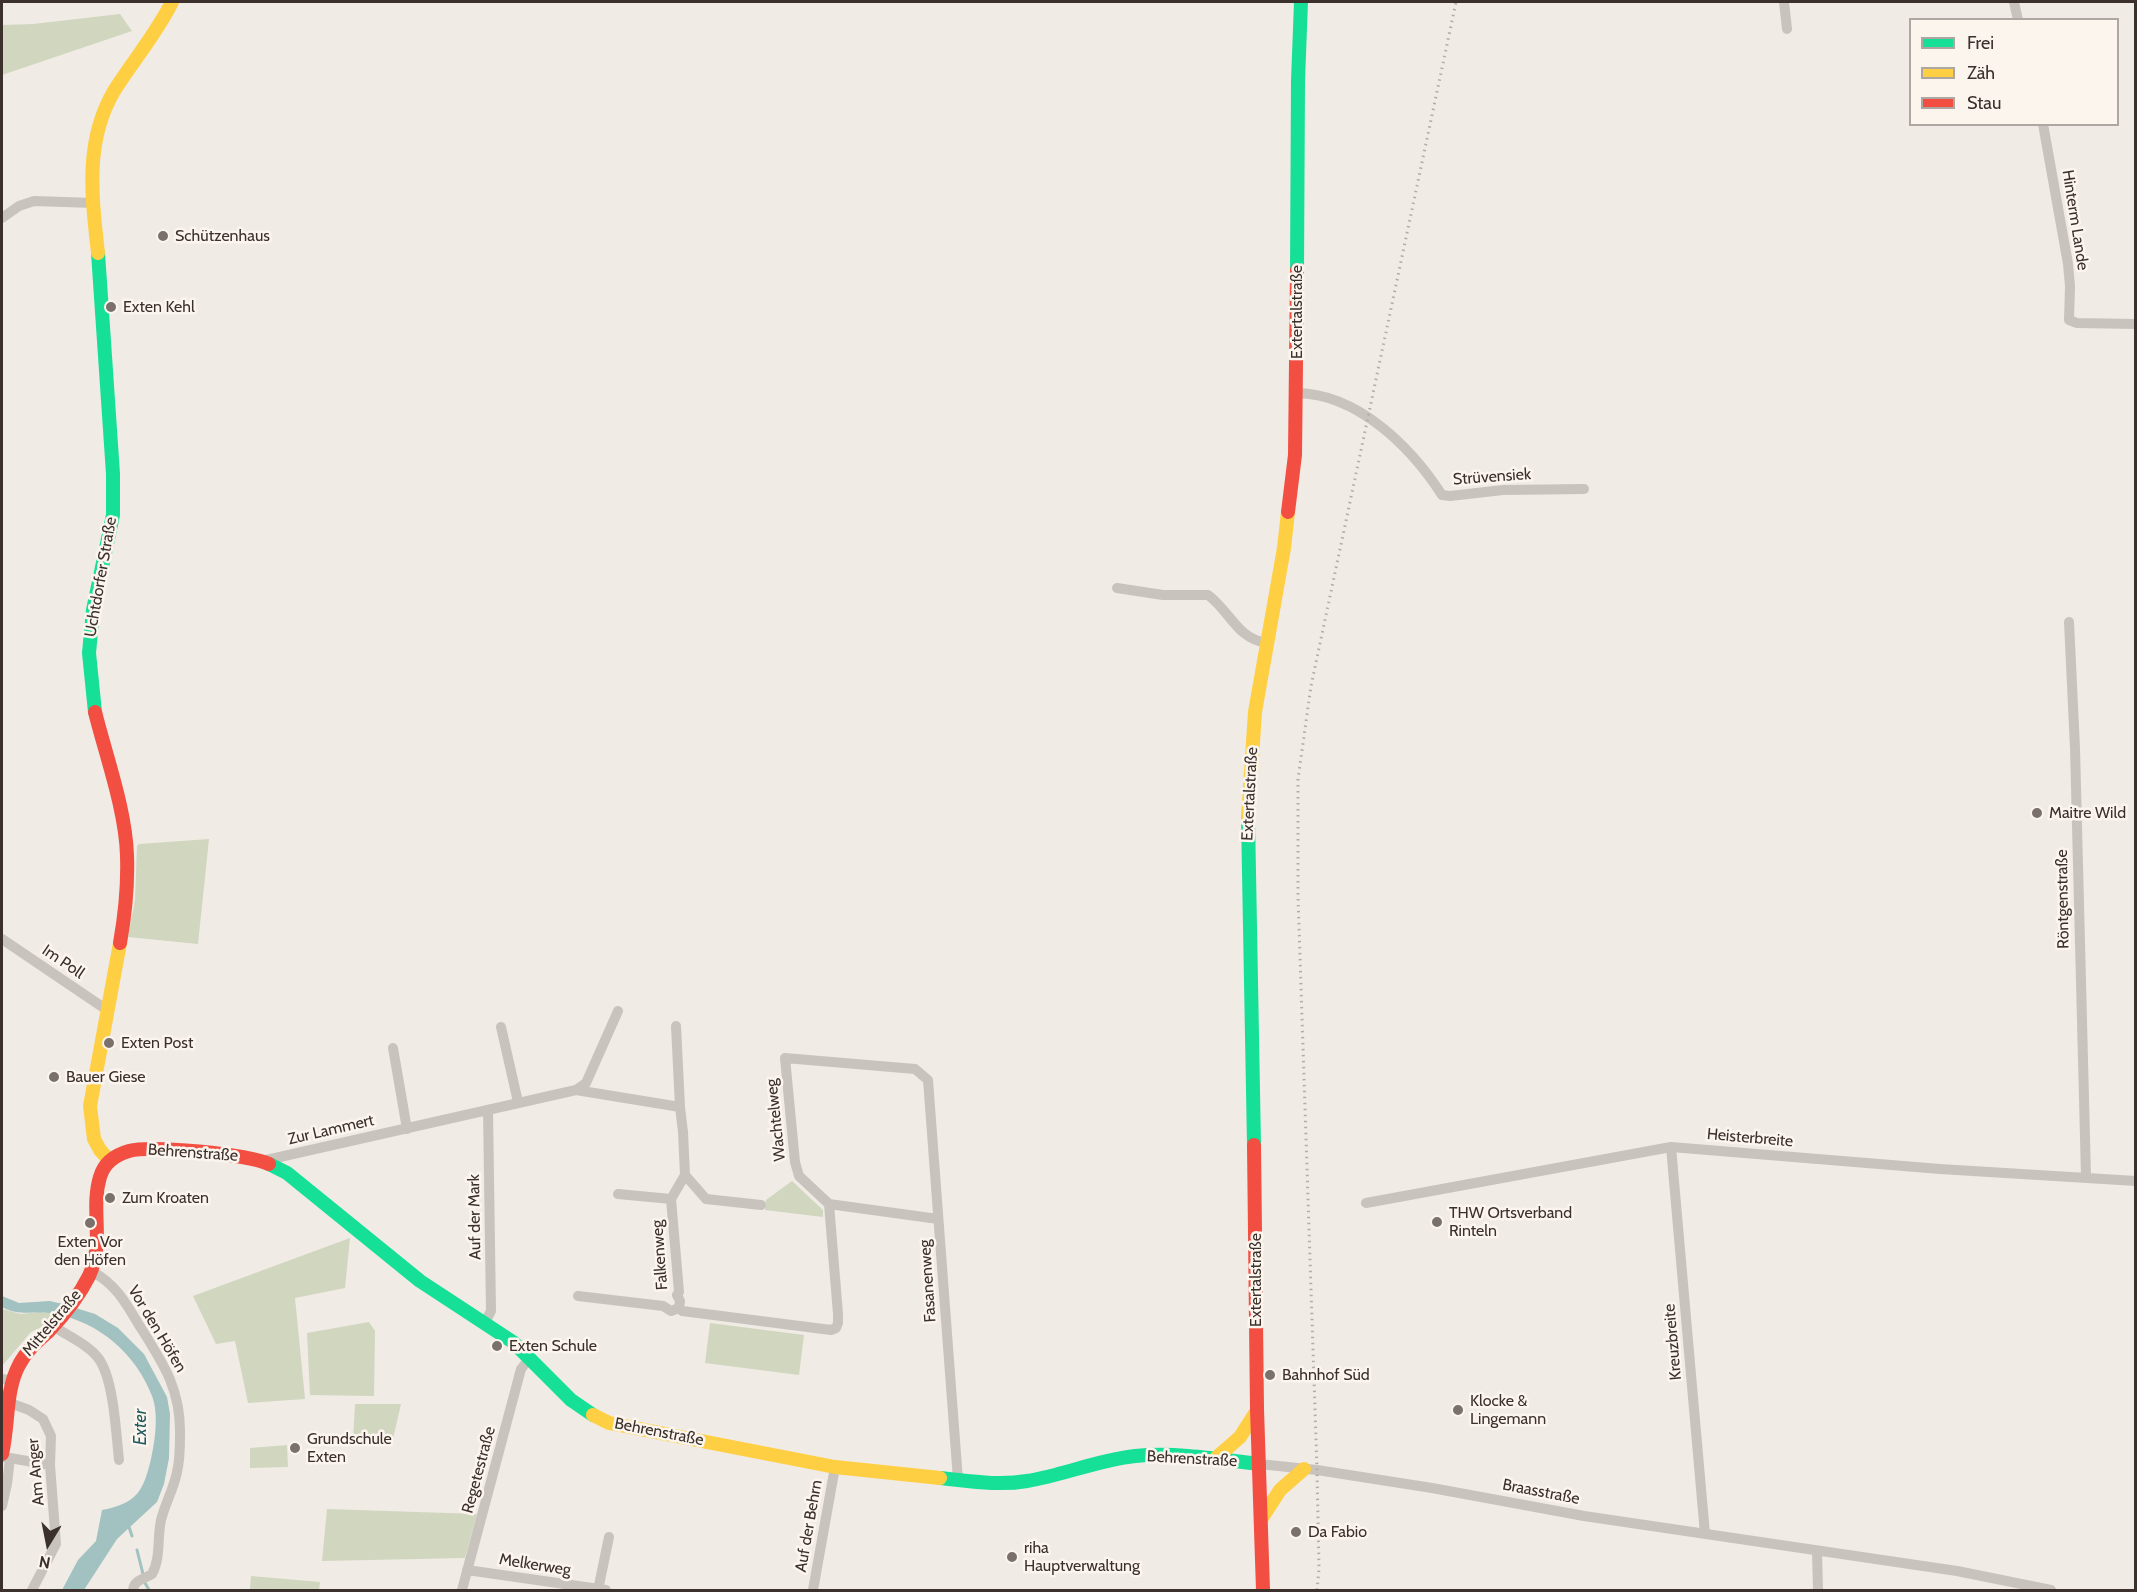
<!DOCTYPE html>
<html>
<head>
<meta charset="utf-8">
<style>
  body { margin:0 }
  #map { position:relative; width:2137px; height:1592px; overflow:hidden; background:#f0ebe5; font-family:Cabin,sans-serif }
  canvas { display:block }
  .frame { position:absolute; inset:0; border:3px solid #3b302b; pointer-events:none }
  .legend { position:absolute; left:1909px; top:18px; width:210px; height:108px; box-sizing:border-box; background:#fbf5ee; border:2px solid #aea6a0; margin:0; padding:8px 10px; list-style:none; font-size:18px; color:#3b302b }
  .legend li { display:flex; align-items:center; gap:12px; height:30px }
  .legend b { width:30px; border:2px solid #aea6a0 }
  .north { position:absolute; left:18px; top:1514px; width:60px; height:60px; -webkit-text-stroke:4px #fbf5ee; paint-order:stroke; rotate:190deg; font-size:16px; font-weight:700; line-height:24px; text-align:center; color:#3b302b }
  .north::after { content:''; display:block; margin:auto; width:21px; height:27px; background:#3b302b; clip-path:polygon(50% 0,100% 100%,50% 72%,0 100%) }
</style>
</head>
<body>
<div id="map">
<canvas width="2137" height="1592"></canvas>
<div class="frame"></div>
<ul class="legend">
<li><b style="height:8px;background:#16e098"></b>Frei</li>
<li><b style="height:8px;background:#ffcf43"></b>Zäh</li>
<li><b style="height:8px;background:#f24e42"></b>Stau</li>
</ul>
<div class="north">N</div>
</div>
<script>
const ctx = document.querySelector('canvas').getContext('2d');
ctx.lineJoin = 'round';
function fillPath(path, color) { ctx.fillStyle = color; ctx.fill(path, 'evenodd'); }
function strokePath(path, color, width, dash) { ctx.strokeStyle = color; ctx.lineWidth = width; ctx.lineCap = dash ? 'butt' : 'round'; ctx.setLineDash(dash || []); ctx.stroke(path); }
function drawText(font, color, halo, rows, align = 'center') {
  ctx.font = font + ' Cabin,sans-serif'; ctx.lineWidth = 5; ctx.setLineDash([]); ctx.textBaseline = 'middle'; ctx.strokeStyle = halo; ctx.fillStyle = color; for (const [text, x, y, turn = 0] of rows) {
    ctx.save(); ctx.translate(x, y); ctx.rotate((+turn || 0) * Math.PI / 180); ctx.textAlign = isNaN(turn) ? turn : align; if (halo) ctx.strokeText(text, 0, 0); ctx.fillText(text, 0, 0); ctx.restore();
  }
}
fillPath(new Path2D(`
  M 120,14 L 132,31 L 2,75 L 2,25 L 33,24 Z
  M 209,839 L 198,944 L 128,937 L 135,900 L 137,846 L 139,844 Z
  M 792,1181 L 823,1210 L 823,1217 L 765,1210 L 766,1200 Z
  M 350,1238 L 345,1288 L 295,1298 L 305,1399 L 248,1403 L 235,1341 L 216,1344 L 193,1296 Z
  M 2,1309 L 21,1314 L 39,1312 L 57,1314 L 50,1323 L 31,1332 L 2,1366 Z
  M 369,1322 L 375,1331 L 374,1396 L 310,1395 L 307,1333 Z
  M 710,1323 L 804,1335 L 799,1375 L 705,1363 Z
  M 355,1404 L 401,1404 L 392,1443 L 353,1441 Z
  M 287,1445 L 288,1467 L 250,1468 L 250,1448 Z
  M 327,1509 L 477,1514 L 465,1558 L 322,1561 Z
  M 251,1576 L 320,1582 L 319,1590 L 250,1590 Z`), '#d1d6bf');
fillPath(new Path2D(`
  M 2,1296 L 19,1303 L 50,1301 L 63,1304 L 95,1314 L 118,1328 L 144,1354 L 167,1397 L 170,1414 L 169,1458 L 164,1484 L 157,1502 L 117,1539 L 84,1590 L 62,1590 L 78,1560 L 96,1541 L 102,1510 C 137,1503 143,1492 151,1459 C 155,1441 159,1414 152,1396 C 136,1354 99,1322 55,1314 C 36,1310 19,1317 2,1307 Z`), '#a1c2c1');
strokePath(new Path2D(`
  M 129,1527 L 132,1536
  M 137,1550 L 143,1574
  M 144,1581 L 149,1590`), '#a1c2c1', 3);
strokePath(new Path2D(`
  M 1784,2 L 1787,29
  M 2014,2 L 2018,20
  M 2043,124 L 2068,264 L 2070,286 L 2069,320 L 2077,323 L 2136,324
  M 2,218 L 19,206 L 34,201 L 94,203
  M 1297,393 C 1358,394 1411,447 1442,495 L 1450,496 L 1503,490 L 1584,489
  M 1117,588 L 1163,595 L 1208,595 C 1230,611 1237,639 1267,643
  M 2069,622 L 2075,748 L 2086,1176
  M 2,939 L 107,1010
  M 676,1026 L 680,1107
  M 501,1027 L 518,1102
  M 393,1048 L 407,1129
  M 576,1090 L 680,1107 L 683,1132 L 685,1175 L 671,1199 L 679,1292 L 677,1295 L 680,1301 L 679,1308
  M 1671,1147 L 1705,1534
  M 262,1161 L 576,1090 L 586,1083 L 618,1011
  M 685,1175 L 706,1199 L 761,1205
  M 618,1194 L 671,1199
  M 1366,1203 L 1671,1147 L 1940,1169 L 2136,1181
  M 829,1204 L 938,1219
  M 91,1271 C 115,1283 126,1303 139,1325 C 163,1363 181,1389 180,1435 C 180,1447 180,1460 177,1472 C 174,1488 165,1504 161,1520 C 157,1538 161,1558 152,1574 C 144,1579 134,1580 133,1590
  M 578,1296 L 663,1306 L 671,1311 L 679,1308 L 682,1311 L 831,1330 L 836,1328 L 838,1323 L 838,1314 L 829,1204 L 799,1176 L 795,1162 L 785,1058 L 915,1069 L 928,1080 L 958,1480
  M 485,1322 L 491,1311 L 488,1110
  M 53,1326 C 68,1336 89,1345 99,1359 C 114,1381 116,1433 119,1460
  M 2,1379 L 14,1381
  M 10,1403 L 29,1410 L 43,1419 L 51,1436 L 50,1465 L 56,1544 L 32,1590
  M 2,1457 L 10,1458 L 7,1484 L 2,1506
  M 10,1458 L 50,1465
  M 1259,1464 L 1317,1470 L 1432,1488 L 1584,1516 L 1957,1571 L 2051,1590
  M 1817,1551 L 1818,1590
  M 467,1570 L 606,1590
  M 462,1590 L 521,1369 L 529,1359
  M 598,1590 L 609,1537
  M 813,1590 L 835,1467`), '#c9c3be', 10);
strokePath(new Path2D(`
  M 1297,270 L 1298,81 L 1301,2
  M 95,712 L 89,653 L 93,610 L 113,515 L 113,474 L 98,253
  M 1248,818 L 1254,1145
  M 269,1164 L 287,1173 L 420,1281 L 513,1342 L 571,1400 L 593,1415
  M 940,1478 C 970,1481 998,1486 1027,1481 C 1064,1475 1098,1460 1135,1456 C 1176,1452 1218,1459 1259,1464`), '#16e098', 14);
strokePath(new Path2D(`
  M 98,253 C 92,198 84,142 114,91 C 133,61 156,34 172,2
  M 1248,818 L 1255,712 L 1284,548 L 1288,512
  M 110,1161 L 100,1150 L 94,1139 L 90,1106 L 120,943
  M 593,1415 L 609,1423 L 835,1467 L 940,1478
  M 1216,1458 L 1240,1437 L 1256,1412
  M 1262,1518 L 1280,1490 L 1304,1469`), '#ffcf43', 14);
strokePath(new Path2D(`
  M 1288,512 L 1295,455 L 1297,270
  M 95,712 C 106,756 126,811 127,856 C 128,884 125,915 120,943
  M 1254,1145 L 1257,1409 L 1263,1590
  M 2,1454 C 9,1425 5,1391 19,1365 C 26,1351 38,1341 49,1331 C 65,1314 79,1296 89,1276 C 105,1242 90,1210 100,1177 C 104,1163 115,1155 129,1151 C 152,1145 246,1154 269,1164`), '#f24e42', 14);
strokePath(new Path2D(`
  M 1317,1590 L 1319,1569 L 1317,1470 L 1298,896 L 1298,779 L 1311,686 L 1456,2`), '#b1aca8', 3, [1.5, 4.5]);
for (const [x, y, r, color] of [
  [163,236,6,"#7a716c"],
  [111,307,6,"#7a716c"],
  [2037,813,6,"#7a716c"],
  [109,1043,6,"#7a716c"],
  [54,1077,6,"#7a716c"],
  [110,1198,6,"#7a716c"],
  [1437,1222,6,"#7a716c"],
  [90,1223,6,"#7a716c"],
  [497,1346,6,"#7a716c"],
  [1270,1375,6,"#7a716c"],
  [1458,1410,6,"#7a716c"],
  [295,1448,6,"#7a716c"],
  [1296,1532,6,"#7a716c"],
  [1012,1557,6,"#7a716c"]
]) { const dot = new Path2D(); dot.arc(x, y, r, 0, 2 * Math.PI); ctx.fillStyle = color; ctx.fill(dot); strokePath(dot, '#fbf5ee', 2); }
drawText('16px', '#3b302b', '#fbf5ee', [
  ["Hinterm Lande",2075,220,81],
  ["Extertalstraße",1297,312,-90],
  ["Strüvensiek",1492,477,-4],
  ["Uchtdorfer Straße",101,577,-80],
  ["Extertalstraße",1250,794,-87],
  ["Röntgenstraße",2063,899,-91],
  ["Im Poll",63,962,34],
  ["Wachtelweg",776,1120,-96],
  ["Zur Lammert",331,1130,-13],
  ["Heisterbreite",1750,1138,5],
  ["Behrenstraße",193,1153,4],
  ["Auf der Mark",475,1217,-91],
  ["Falkenweg",660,1255,-94],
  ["Extertalstraße",1256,1280,-90],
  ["Fasanenweg",928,1281,-94],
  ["Mittelstraße",52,1323,-50],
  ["Vor den Höfen",157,1329,59],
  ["Kreuzbreite",1673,1342,-95],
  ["Behrenstraße",659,1432,11],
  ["Behrenstraße",1192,1459,3],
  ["Regetestraße",479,1470,-75],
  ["Am Anger",36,1472,-95],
  ["Braasstraße",1541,1492,11],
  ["Auf der Behrn",809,1526,-80],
  ["Melkerweg",535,1565,9]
]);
drawText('16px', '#3b302b', '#fbf5ee', [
  ["Schützenhaus",175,236],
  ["Exten Kehl",123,307],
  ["Maitre Wild",2049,813],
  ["Exten Post",121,1043],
  ["Bauer Giese",66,1077],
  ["Zum Kroaten",122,1198],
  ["THW Ortsverband",1449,1213],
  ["Rinteln",1449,1231],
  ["Exten Vor",90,1242,"center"],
  ["den Höfen",90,1260,"center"],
  ["Exten Schule",509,1346],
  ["Bahnhof Süd",1282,1375],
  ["Klocke &",1470,1401],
  ["Lingemann",1470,1419],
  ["Grundschule",307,1439],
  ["Exten",307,1457],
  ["Da Fabio",1308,1532],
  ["riha",1024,1548],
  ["Hauptverwaltung",1024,1566]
], 'left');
drawText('italic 18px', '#1f5a5e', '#fbf5ee', [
  ["Exter",141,1427,-90]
]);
</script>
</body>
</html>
